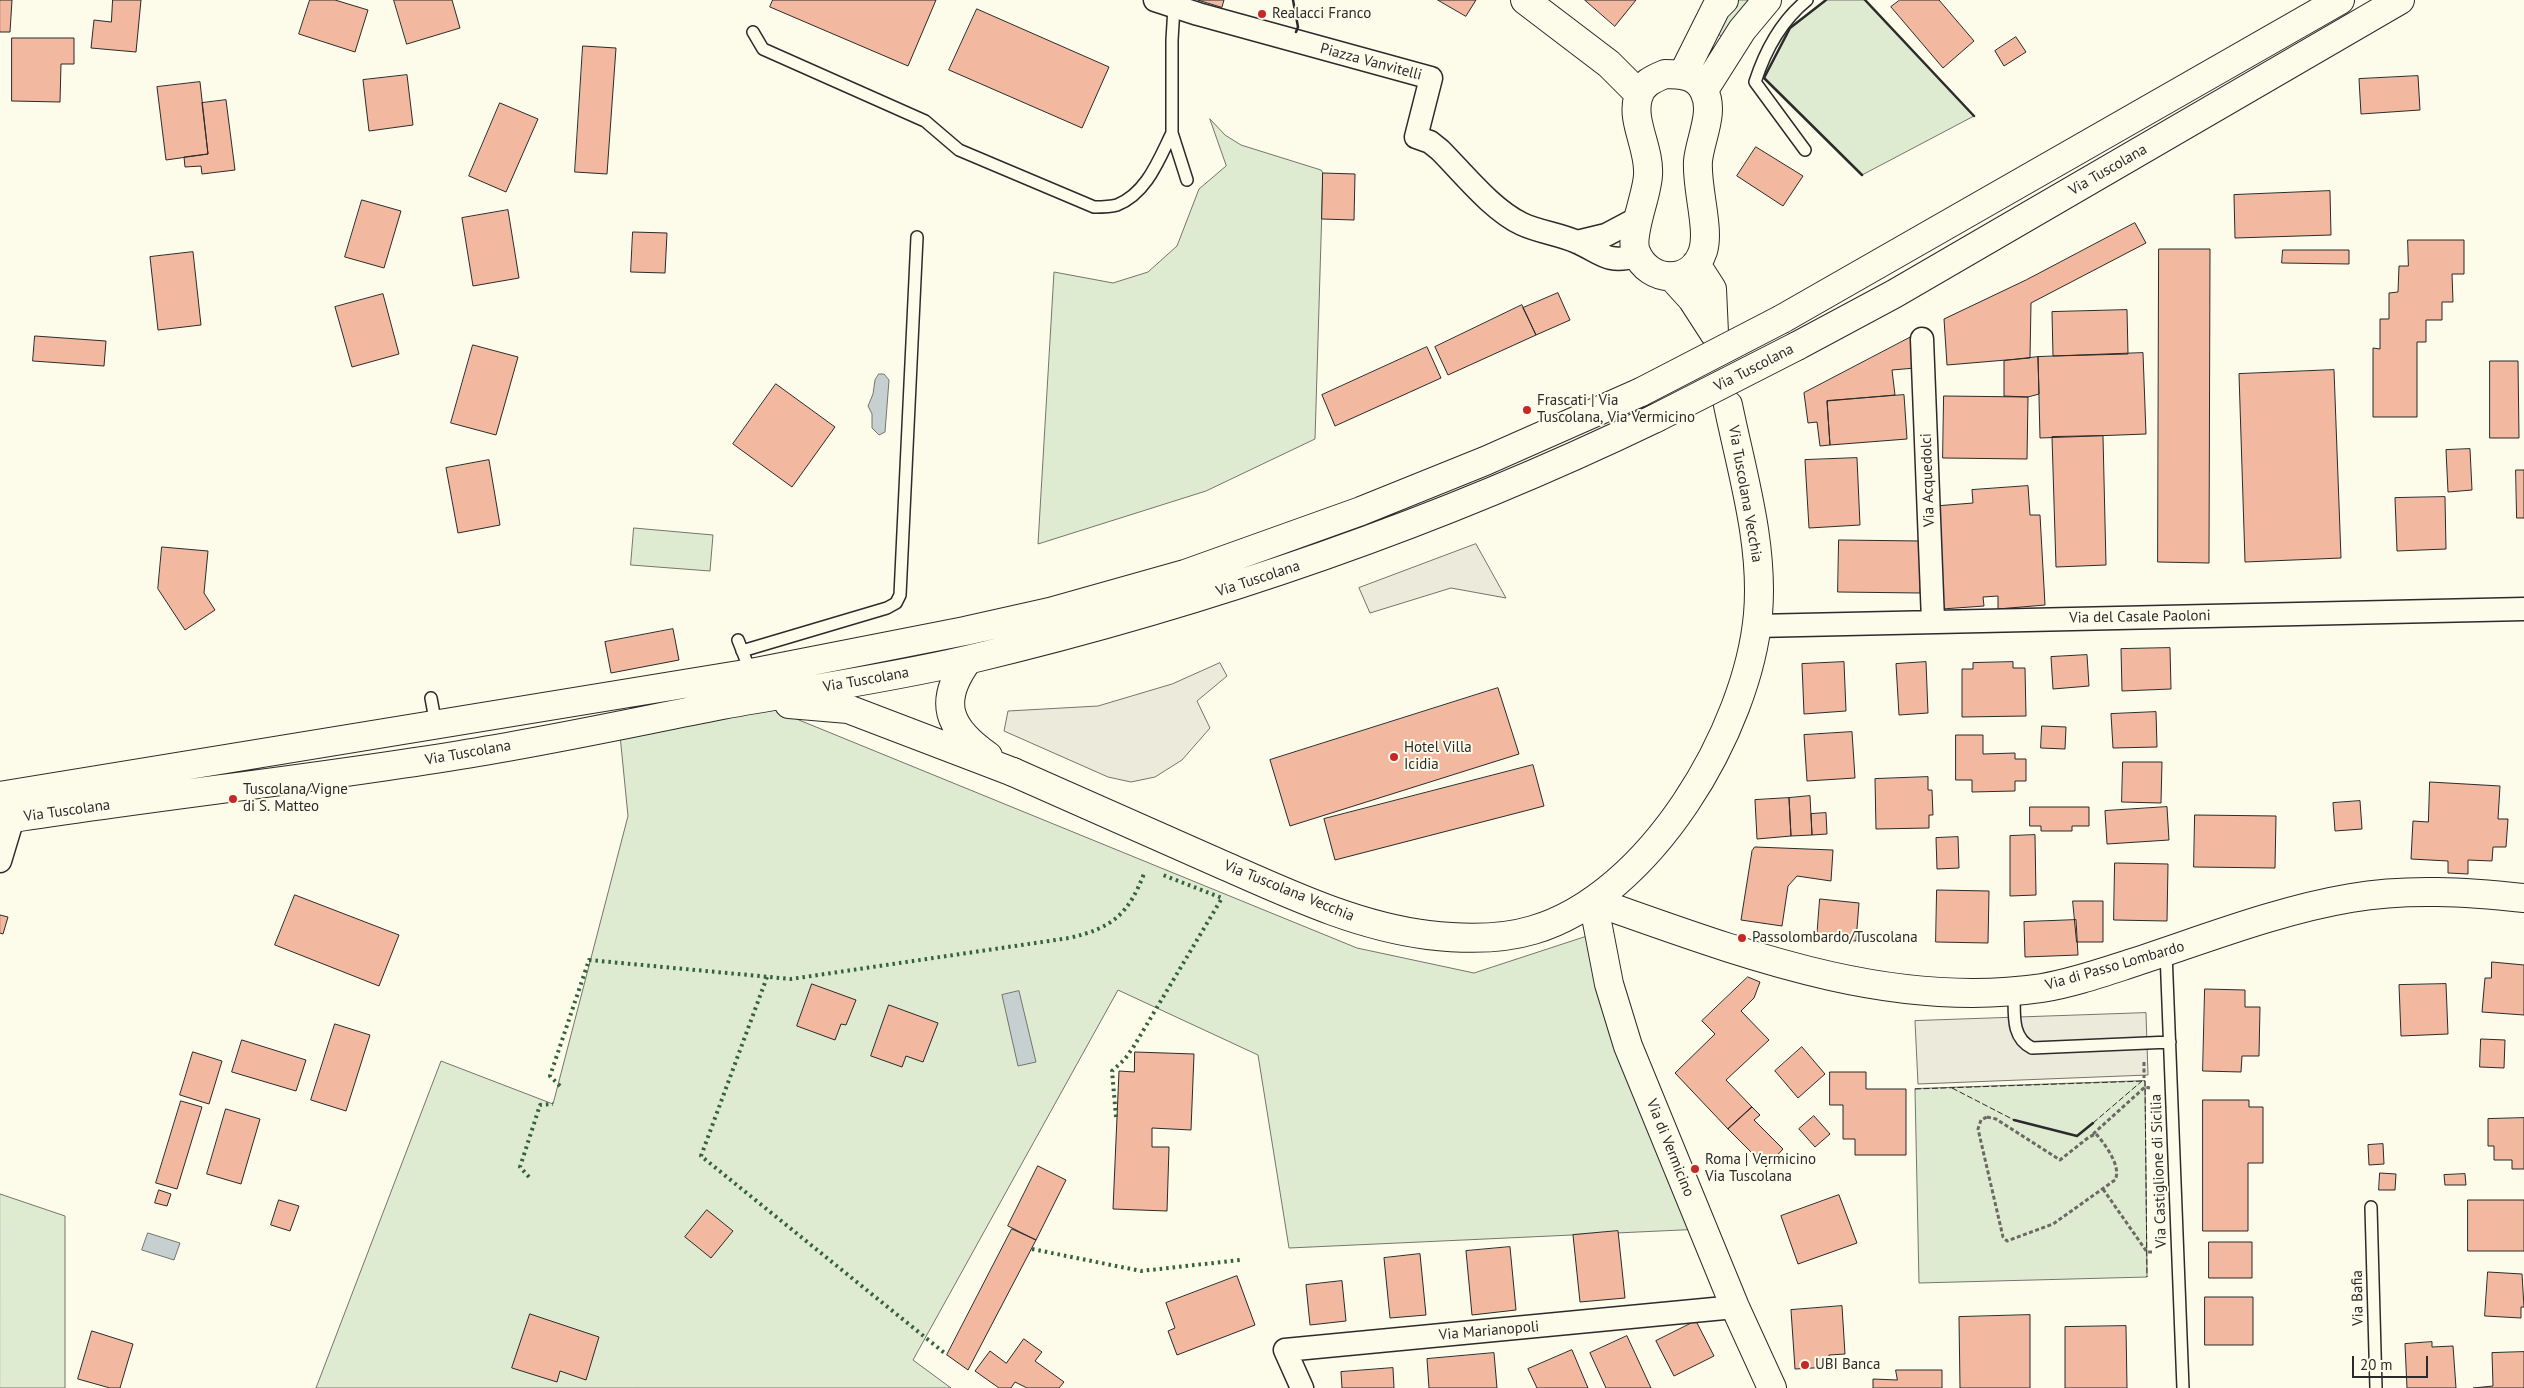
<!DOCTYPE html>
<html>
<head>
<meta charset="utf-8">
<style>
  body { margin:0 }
  #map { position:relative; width:2524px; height:1388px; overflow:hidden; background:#fdfbea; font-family:"PT Sans",sans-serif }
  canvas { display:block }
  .scale { position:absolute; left:2352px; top:1356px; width:76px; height:22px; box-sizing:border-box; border:2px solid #2b2b2b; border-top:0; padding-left:6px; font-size:15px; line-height:18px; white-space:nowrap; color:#2b2b2b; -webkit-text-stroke:4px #fdfbea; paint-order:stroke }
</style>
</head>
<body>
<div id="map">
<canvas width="2524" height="1388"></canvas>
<div class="scale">20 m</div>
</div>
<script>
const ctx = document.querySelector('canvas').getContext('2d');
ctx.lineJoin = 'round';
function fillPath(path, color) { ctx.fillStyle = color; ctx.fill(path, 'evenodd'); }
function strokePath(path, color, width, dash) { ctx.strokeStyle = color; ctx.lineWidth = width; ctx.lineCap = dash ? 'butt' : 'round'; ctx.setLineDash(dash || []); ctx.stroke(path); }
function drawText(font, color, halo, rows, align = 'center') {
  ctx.font = font + ' "PT Sans",sans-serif'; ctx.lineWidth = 4; ctx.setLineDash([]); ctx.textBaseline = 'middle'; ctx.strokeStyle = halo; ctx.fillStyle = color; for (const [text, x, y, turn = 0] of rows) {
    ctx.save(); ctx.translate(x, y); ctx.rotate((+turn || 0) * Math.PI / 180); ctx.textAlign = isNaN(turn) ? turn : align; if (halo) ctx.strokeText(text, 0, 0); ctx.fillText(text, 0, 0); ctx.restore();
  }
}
const green = new Path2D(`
  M 1734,0 L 1754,0 L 1725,38 L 1712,31 Z
  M 1826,0 L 1865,0 L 1974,116 L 1862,175 L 1764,78 L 1790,28 Z
  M 1210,119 L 1225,135 L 1241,145 L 1321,170 L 1323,173 L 1315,439 L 1206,491 L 1038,544 L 1054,272 L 1113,283 L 1148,272 L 1177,246 L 1199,189 L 1226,166 Z
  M 634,528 L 713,535 L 710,571 L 631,565 Z
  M 750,700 L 1357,948 L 1474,973 L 1587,936 L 1703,1229 L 1289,1248 L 1258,1055 L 1118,990 L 913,1360 L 951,1388 L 316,1388 L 441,1061 L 553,1104 L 628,816 L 619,725 Z
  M 2145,1081 L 2147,1277 L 1919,1283 L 1915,1089 Z
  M 0,1194 L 65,1216 L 65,1388 L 0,1388 Z`);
fillPath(green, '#deebd1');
strokePath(green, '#74746e', 1);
const parking = new Path2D(`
  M 1476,544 L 1506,598 L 1451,588 L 1370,613 L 1359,588 Z
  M 1220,663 L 1227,676 L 1197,701 L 1210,728 L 1182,760 L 1155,777 L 1131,782 L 1108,777 L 1004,731 L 1008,711 L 1098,706 L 1172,684 Z
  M 2146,1013 L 2148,1075 L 1918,1084 L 1915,1021 Z`);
fillPath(parking, '#eceadb');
strokePath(parking, '#74746e', 1);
const water = new Path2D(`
  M 879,374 L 884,374 L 889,380 L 885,432 L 879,435 L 872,428 L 872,414 L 868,406 L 873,394 L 875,380 Z
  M 1019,991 L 1036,1062 L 1018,1066 L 1002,995 Z
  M 148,1233 L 180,1243 L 174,1260 L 142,1250 Z`);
fillPath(water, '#c7d0d0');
strokePath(water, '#74746e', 1);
const building = new Path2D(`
  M 0,0 L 12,0 L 10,32 L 0,32 Z
  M 113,0 L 141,0 L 136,52 L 91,48 L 94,20 L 111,22 Z
  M 310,0 L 335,0 L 368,10 L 355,52 L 299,34 Z
  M 394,0 L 452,0 L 460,28 L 407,44 Z
  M 773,0 L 936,0 L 908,66 L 770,7 Z
  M 1198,0 L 1224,0 L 1222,7 Z
  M 1438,0 L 1476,0 L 1466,16 Z
  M 1585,0 L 1636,0 L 1615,26 Z
  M 1900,0 L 1939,0 L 1974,41 L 1943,68 L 1891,7 Z
  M 977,9 L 1109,67 L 1082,128 L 949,70 Z
  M 2016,37 L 2026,52 L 2004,66 L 1995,51 Z
  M 12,38 L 74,38 L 74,64 L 61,64 L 60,102 L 12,101 Z
  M 583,46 L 616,48 L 607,174 L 575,172 Z
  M 407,75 L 413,125 L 369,131 L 363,80 Z
  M 2418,76 L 2420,110 L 2361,114 L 2359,79 Z
  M 200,82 L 208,154 L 166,160 L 157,87 Z
  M 226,100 L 235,170 L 202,174 L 201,166 L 185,167 L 184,157 L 208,154 L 202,103 Z
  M 500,103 L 538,119 L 506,192 L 469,176 Z
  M 1756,147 L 1803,176 L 1783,206 L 1737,176 Z
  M 1323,173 L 1355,174 L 1354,220 L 1322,219 Z
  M 2330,191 L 2331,235 L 2235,238 L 2234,195 Z
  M 362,200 L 401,211 L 384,268 L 345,257 Z
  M 508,210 L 519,278 L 473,286 L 462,218 Z
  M 2135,223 L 2146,243 L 2031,303 L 2030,358 L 1947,365 L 1944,319 L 2026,280 Z
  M 633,232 L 667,233 L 665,273 L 631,272 Z
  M 2408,240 L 2464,240 L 2464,274 L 2452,274 L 2453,302 L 2442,302 L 2442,320 L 2426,320 L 2426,342 L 2417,342 L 2417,417 L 2373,417 L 2373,348 L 2380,349 L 2380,319 L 2389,319 L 2389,293 L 2398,292 L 2399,266 L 2408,266 Z
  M 2159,249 L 2210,249 L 2209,563 L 2158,562 Z
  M 2283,250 L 2349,250 L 2349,264 L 2282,263 Z
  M 193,252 L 201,325 L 158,330 L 150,257 Z
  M 1558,293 L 1570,320 L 1536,335 L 1523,308 Z
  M 383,294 L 399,354 L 352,367 L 335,307 Z
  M 1522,305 L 1536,335 L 1448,375 L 1435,347 Z
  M 2127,310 L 2128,354 L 2053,356 L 2052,312 Z
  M 35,336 L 106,341 L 104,366 L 33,361 Z
  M 1913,336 L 1915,368 L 1892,370 L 1895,395 L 1827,401 L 1830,445 L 1820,446 L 1817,422 L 1808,423 L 1804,393 Z
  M 473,345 L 518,357 L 496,435 L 451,423 Z
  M 1427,347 L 1441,378 L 1335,426 L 1322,395 Z
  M 2143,353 L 2146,434 L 2040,438 L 2038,357 Z
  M 2038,357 L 2039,394 L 2028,397 L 2004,396 L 2004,361 Z
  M 2490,361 L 2518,361 L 2519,438 L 2490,438 Z
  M 2334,370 L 2341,558 L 2245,562 L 2239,374 Z
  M 776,384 L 835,427 L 792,487 L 733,444 Z
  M 1904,395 L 1907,439 L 1830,445 L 1827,401 Z
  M 1944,396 L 2028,397 L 2027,459 L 1943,458 Z
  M 2103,436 L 2106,565 L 2056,567 L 2052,437 Z
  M 2470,449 L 2472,490 L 2448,492 L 2446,450 Z
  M 1857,458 L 1860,525 L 1809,528 L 1805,460 Z
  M 489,460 L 500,525 L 458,533 L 446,468 Z
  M 2516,470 L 2524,470 L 2524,518 L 2517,518 Z
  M 2028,486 L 2030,515 L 2040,515 L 2045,605 L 1998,609 L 1998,596 L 1983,597 L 1984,606 L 1942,609 L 1935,506 L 1973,503 L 1972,490 Z
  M 2445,497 L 2446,549 L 2397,551 L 2395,498 Z
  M 1839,540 L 1921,541 L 1920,593 L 1838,592 Z
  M 162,547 L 208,551 L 204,593 L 215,610 L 185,630 L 158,589 Z
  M 673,629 L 679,660 L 611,673 L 605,642 Z
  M 2170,648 L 2171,689 L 2122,691 L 2121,649 Z
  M 2087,655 L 2089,686 L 2053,689 L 2051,657 Z
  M 1844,662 L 1846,711 L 1804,714 L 1802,664 Z
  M 1926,662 L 1928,713 L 1899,715 L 1896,664 Z
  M 2013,662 L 2013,668 L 2025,668 L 2026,716 L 1962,717 L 1962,669 L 1973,669 L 1973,663 Z
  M 1498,688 L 1519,754 L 1290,826 L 1270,760 Z
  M 2156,712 L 2157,747 L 2113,748 L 2111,714 Z
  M 2042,726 L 2066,727 L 2065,749 L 2041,748 Z
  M 1852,732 L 1855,778 L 1807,781 L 1804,735 Z
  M 1956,735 L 1983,735 L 1983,754 L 2015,753 L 2015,759 L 2026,759 L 2026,781 L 2015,781 L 2015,791 L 1972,792 L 1972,780 L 1956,780 Z
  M 2123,762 L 2162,762 L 2161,803 L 2122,802 Z
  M 1533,765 L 1544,806 L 1335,860 L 1324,819 Z
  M 1928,777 L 1928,790 L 1932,790 L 1933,815 L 1929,815 L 1929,828 L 1876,829 L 1875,779 Z
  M 2430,782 L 2500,786 L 2498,819 L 2508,819 L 2506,847 L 2493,847 L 2492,861 L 2468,860 L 2468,874 L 2448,873 L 2448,861 L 2411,859 L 2413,821 L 2428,822 Z
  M 1810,796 L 1812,835 L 1791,836 L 1789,798 Z
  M 1789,798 L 1791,836 L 1757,839 L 1755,800 Z
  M 2360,801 L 2362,829 L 2335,831 L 2333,803 Z
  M 2030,807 L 2089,807 L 2089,826 L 2072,826 L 2072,831 L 2041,831 L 2041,826 L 2030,826 Z
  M 2167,807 L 2169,840 L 2107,844 L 2105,811 Z
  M 1826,813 L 1827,834 L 1812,835 L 1811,814 Z
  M 2195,815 L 2276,816 L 2275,868 L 2194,867 Z
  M 2035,835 L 2036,895 L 2010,896 L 2010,836 Z
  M 1958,837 L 1959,868 L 1937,869 L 1936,838 Z
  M 1755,847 L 1833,850 L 1831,881 L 1797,876 L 1788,886 L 1782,926 L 1741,920 L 1752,851 Z
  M 2115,863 L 2168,864 L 2167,921 L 2114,920 Z
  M 1937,890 L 1989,891 L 1988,943 L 1936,942 Z
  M 295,895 L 399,935 L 379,986 L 275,945 Z
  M 1820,899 L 1859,903 L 1856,941 L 1817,938 Z
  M 2073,901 L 2103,901 L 2103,942 L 2077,942 Z
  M 0,915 L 8,917 L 3,934 L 0,933 Z
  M 2076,920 L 2078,955 L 2025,957 L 2024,922 Z
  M 2492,962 L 2524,965 L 2524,1015 L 2482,1012 L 2485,978 L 2491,978 Z
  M 1748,977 L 1760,982 L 1754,998 L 1741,1011 L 1769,1040 L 1726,1080 L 1752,1107 L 1728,1129 L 1675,1073 L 1715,1034 L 1702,1021 Z
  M 812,984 L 856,1000 L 846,1025 L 841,1024 L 835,1040 L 797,1026 Z
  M 2446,984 L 2448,1034 L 2401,1036 L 2399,985 Z
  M 2205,989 L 2245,990 L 2245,1007 L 2260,1007 L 2259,1056 L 2242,1056 L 2241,1072 L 2203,1071 Z
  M 889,1005 L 938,1023 L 923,1062 L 906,1056 L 902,1067 L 871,1056 Z
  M 335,1024 L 370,1035 L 346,1111 L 311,1100 Z
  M 2481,1039 L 2505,1040 L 2504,1068 L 2480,1067 Z
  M 242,1040 L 306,1060 L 296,1091 L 232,1072 Z
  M 1802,1047 L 1825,1074 L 1798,1098 L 1775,1071 Z
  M 193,1052 L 222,1061 L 209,1104 L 180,1095 Z
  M 1135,1052 L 1194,1054 L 1191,1130 L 1152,1128 L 1152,1147 L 1169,1147 L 1167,1211 L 1113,1209 L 1119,1071 L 1134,1072 Z
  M 1830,1072 L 1866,1072 L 1866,1089 L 1906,1089 L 1906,1155 L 1855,1155 L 1855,1139 L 1843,1139 L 1843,1105 L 1830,1105 Z
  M 2203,1100 L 2249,1100 L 2249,1107 L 2263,1107 L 2263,1163 L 2248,1163 L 2248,1231 L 2203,1231 Z
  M 181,1101 L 202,1107 L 177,1189 L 156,1183 Z
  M 1752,1107 L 1760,1115 L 1754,1120 L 1783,1149 L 1766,1167 L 1728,1129 Z
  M 226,1109 L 260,1119 L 241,1184 L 207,1174 Z
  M 1814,1116 L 1830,1134 L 1815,1147 L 1799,1129 Z
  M 2524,1118 L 2524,1169 L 2512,1169 L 2512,1160 L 2494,1160 L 2494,1146 L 2488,1146 L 2488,1119 Z
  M 2383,1144 L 2384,1164 L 2369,1165 L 2368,1145 Z
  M 1038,1166 L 1066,1180 L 1036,1240 L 1008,1226 Z
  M 2380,1173 L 2396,1174 L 2395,1190 L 2379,1190 Z
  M 2465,1174 L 2466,1185 L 2445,1185 L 2444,1175 Z
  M 159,1190 L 171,1194 L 167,1206 L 155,1203 Z
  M 1839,1195 L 1857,1243 L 1798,1264 L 1781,1216 Z
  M 279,1200 L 299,1206 L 290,1231 L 271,1225 Z
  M 2468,1200 L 2524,1200 L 2524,1251 L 2468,1251 Z
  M 707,1210 L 733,1231 L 711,1258 L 685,1237 Z
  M 1012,1229 L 1036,1240 L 968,1370 L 947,1355 Z
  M 1618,1231 L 1625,1298 L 1580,1302 L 1573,1235 Z
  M 2209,1242 L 2252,1242 L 2252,1278 L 2209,1278 Z
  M 1510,1247 L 1516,1310 L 1472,1315 L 1466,1251 Z
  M 1420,1254 L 1426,1315 L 1390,1318 L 1384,1258 Z
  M 2488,1272 L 2522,1274 L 2524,1307 L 2521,1307 L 2521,1318 L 2485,1316 Z
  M 1237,1276 L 1255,1325 L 1177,1355 L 1168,1331 L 1175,1328 L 1166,1303 Z
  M 1342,1281 L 1346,1321 L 1310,1325 L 1306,1285 Z
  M 2205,1297 L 2253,1297 L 2253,1345 L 2205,1345 Z
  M 1842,1306 L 1845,1354 L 1829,1355 L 1830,1367 L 1795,1369 L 1791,1310 Z
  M 530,1314 L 599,1337 L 586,1380 L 560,1371 L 557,1382 L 512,1368 Z
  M 2030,1315 L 2030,1388 L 1960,1388 L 1959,1317 Z
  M 1696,1321 L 1714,1356 L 1674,1376 L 1656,1341 Z
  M 2126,1326 L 2127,1388 L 2065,1388 L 2065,1327 Z
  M 92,1331 L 133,1344 L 120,1388 L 110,1388 L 78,1379 Z
  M 1627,1336 L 1651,1388 L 1606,1388 L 1590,1353 Z
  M 1024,1339 L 1042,1352 L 1035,1361 L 1064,1382 L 1059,1388 L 1027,1388 L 1015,1382 L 1011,1388 L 999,1388 L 975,1371 L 990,1351 L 1006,1363 Z
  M 2432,1342 L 2432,1347 L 2453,1346 L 2456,1388 L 2407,1388 L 2405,1344 Z
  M 1572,1350 L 1588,1388 L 1537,1388 L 1528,1369 Z
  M 2524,1352 L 2524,1388 L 2473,1388 L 2493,1386 L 2492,1353 Z
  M 1494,1353 L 1497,1388 L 1429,1388 L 1427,1359 Z
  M 1393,1368 L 1394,1388 L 1342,1388 L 1341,1372 Z
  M 1896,1370 L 1942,1370 L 1942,1388 L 1873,1388 L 1873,1379 L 1897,1380 Z`);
fillPath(building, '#f2b8a0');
strokePath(building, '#2b2b2b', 1);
const service = new Path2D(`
  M 1174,7 L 1172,40 L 1172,133 L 1187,180
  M 753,32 L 763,49 L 925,121 L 959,150 L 1094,207 C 1101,207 1110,207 1117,205 C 1147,193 1159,159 1172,133
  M 1805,150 L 1755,82 C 1765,51 1781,21 1807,0
  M 738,640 L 751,673
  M 742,651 L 887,608 L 896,603 L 900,595 L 917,237
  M 431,698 L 436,725
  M 2166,952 L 2183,1388
  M 2014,991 C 2015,1012 2010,1037 2032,1048 L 2170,1042
  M 2371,1207 L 2376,1388`);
const minor = new Path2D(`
  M 1155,0 L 1198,14 L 1431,78 L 1416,137 L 1430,142 L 1440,150 C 1463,173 1492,210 1522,224 C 1539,232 1559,234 1577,242 C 1602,253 1606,264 1637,256
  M 1577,242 L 1606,235 L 1640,217
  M 1922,339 L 1933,621
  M 1756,626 L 2524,609
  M 0,861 L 13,818
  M 1302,1388 L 1285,1350 L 1735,1307`);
const tertiary = new Path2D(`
  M 1593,901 C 1736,951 1887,1011 2042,988 C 2073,983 2104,972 2135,962 C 2205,939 2279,910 2351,898 C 2408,888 2467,892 2524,898`);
const secondary = new Path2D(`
  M 1525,0 L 1609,64 L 1639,94
  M 1665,74 C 1680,74 1697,75 1704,91 C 1715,112 1700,139 1698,161 C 1696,187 1710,229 1703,251 C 1692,285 1649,284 1636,252 C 1629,235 1647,197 1648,175 C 1650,149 1631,121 1638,98 C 1641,84 1653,79 1665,74 Z
  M 1683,74 L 1716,8 L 1724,0
  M 1704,90 L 1742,30 L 1767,0
  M 1696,264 L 1712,289 L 1714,333
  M 1673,278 L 1692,299 L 1714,333
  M 1013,772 C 1083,803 1153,834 1223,865 C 1289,894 1356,926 1428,935 C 1462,939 1500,940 1533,930 C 1650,896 1748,730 1758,614 C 1764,544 1742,473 1728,405
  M 1593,901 L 1609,984 L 1628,1046 L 1735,1307 L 1772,1388`);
const primary = new Path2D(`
  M 1782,319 L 2340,0
  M 1797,346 L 1894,294 L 2400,0
  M 968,660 C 937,702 948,728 988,756
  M 789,704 L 848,709 L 1013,772
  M 0,796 L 751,673 L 965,631 L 1050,612 L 1185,574 L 1361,511 L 1485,461 L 1641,392
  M 0,820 C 153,796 307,780 460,755 C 548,741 635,722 722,705 C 804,690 886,679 967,660 C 1207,603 1434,525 1656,418`);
strokePath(service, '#2b2b2b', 14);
strokePath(minor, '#2b2b2b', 25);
strokePath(tertiary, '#2b2b2b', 30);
strokePath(secondary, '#2b2b2b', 30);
strokePath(primary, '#2b2b2b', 30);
strokePath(new Path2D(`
  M 2144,1062 L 2144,1078
  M 1987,1117 L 1996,1119 L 2060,1160 L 2089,1137 L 2096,1134 C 2105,1144 2122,1167 2115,1180 L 2053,1224 L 2007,1241 L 2003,1237 L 1978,1129 L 1981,1120 Z
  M 2093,1134 L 2145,1087 L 2150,1088
  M 2103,1189 L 2147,1252 L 2152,1252`), '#6a6964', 3, [4, 2.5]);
strokePath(service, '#fdfbea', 11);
strokePath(minor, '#fdfbea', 22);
strokePath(tertiary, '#fdfbea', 28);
strokePath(secondary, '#fdfbea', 28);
strokePath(primary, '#fdfbea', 28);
const primaryBridge = new Path2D(`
  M 1641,392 L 1782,319
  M 1656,418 L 1797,346`);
strokePath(primaryBridge, '#2b2b2b', 30, []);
strokePath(primaryBridge, '#fdfbea', 28);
strokePath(new Path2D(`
  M 767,977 L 701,1156 L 947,1355
  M 560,1086 L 550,1076 L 589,960 L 791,979 L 1069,938 C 1113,928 1129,914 1145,871
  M 1116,1117 L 1112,1071 L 1125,1059 L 1134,1046 L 1222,898 L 1163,875
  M 529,1177 L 520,1167 L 540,1105 L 553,1104
  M 1032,1249 L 1141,1271 L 1240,1260`), '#34623c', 4, [2.5, 4]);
strokePath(new Path2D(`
  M 1952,1088 L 2014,1120
  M 1915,1089 L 2145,1081 L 2147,1277
  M 2093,1123 L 2142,1081`), '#2b2b2b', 1, [6, 2.5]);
strokePath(new Path2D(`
  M 1293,0 L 1298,27 L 1296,32
  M 1826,0 L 1790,28 L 1764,78 L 1862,175
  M 1865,0 L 1974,116
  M 2014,1120 L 2077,1136 L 2093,1123`), '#2b2b2b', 2.5);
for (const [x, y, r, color] of [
  [1262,14,5,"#c62828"],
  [1527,410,5,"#c62828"],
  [1394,757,5,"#c62828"],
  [233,799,5,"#c62828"],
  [1742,938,5,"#c62828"],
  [1695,1169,5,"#c62828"],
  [1805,1365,5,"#c62828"]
]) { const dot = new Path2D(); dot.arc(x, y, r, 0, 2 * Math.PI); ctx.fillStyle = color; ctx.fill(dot); strokePath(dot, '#fdfbea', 2); }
drawText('15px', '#2b2b2b', '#fdfbea', [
  ["Realacci Franco",1272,14],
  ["Frascati | Via",1537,401],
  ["Tuscolana, Via Vermicino",1537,418],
  ["Hotel Villa",1404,748],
  ["Icidia",1404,765],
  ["Tuscolana/Vigne",243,790],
  ["di S. Matteo",243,807],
  ["Passolombardo/Tuscolana",1752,938],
  ["Roma | Vermicino",1705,1160],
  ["Via Tuscolana",1705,1177],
  ["UBI Banca",1815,1365]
], 'left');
drawText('15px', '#2b2b2b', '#fdfbea', [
  ["Piazza Vanvitelli",1371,62,15],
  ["Via Tuscolana",2108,170,-30],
  ["Via Tuscolana",1754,368,-27],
  ["Via Acquedolci",1928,480,-92],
  ["Via Tuscolana Vecchia",1745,494,80],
  ["Via Tuscolana",1258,579,-18],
  ["Via del Casale Paoloni",2140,617,-1],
  ["Via Tuscolana",866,680,-10],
  ["Via Tuscolana",468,753,-10],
  ["Via Tuscolana",67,811,-8],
  ["Via Tuscolana Vecchia",1289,891,22],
  ["Via di Passo Lombardo",2115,966,-16],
  ["Via di Vermicino",1670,1148,68],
  ["Via Castiglione di Sicilia",2159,1171,-92],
  ["Via Bafia",2358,1298,-91],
  ["Via Marianopoli",1489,1331,-5]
]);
</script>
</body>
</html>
